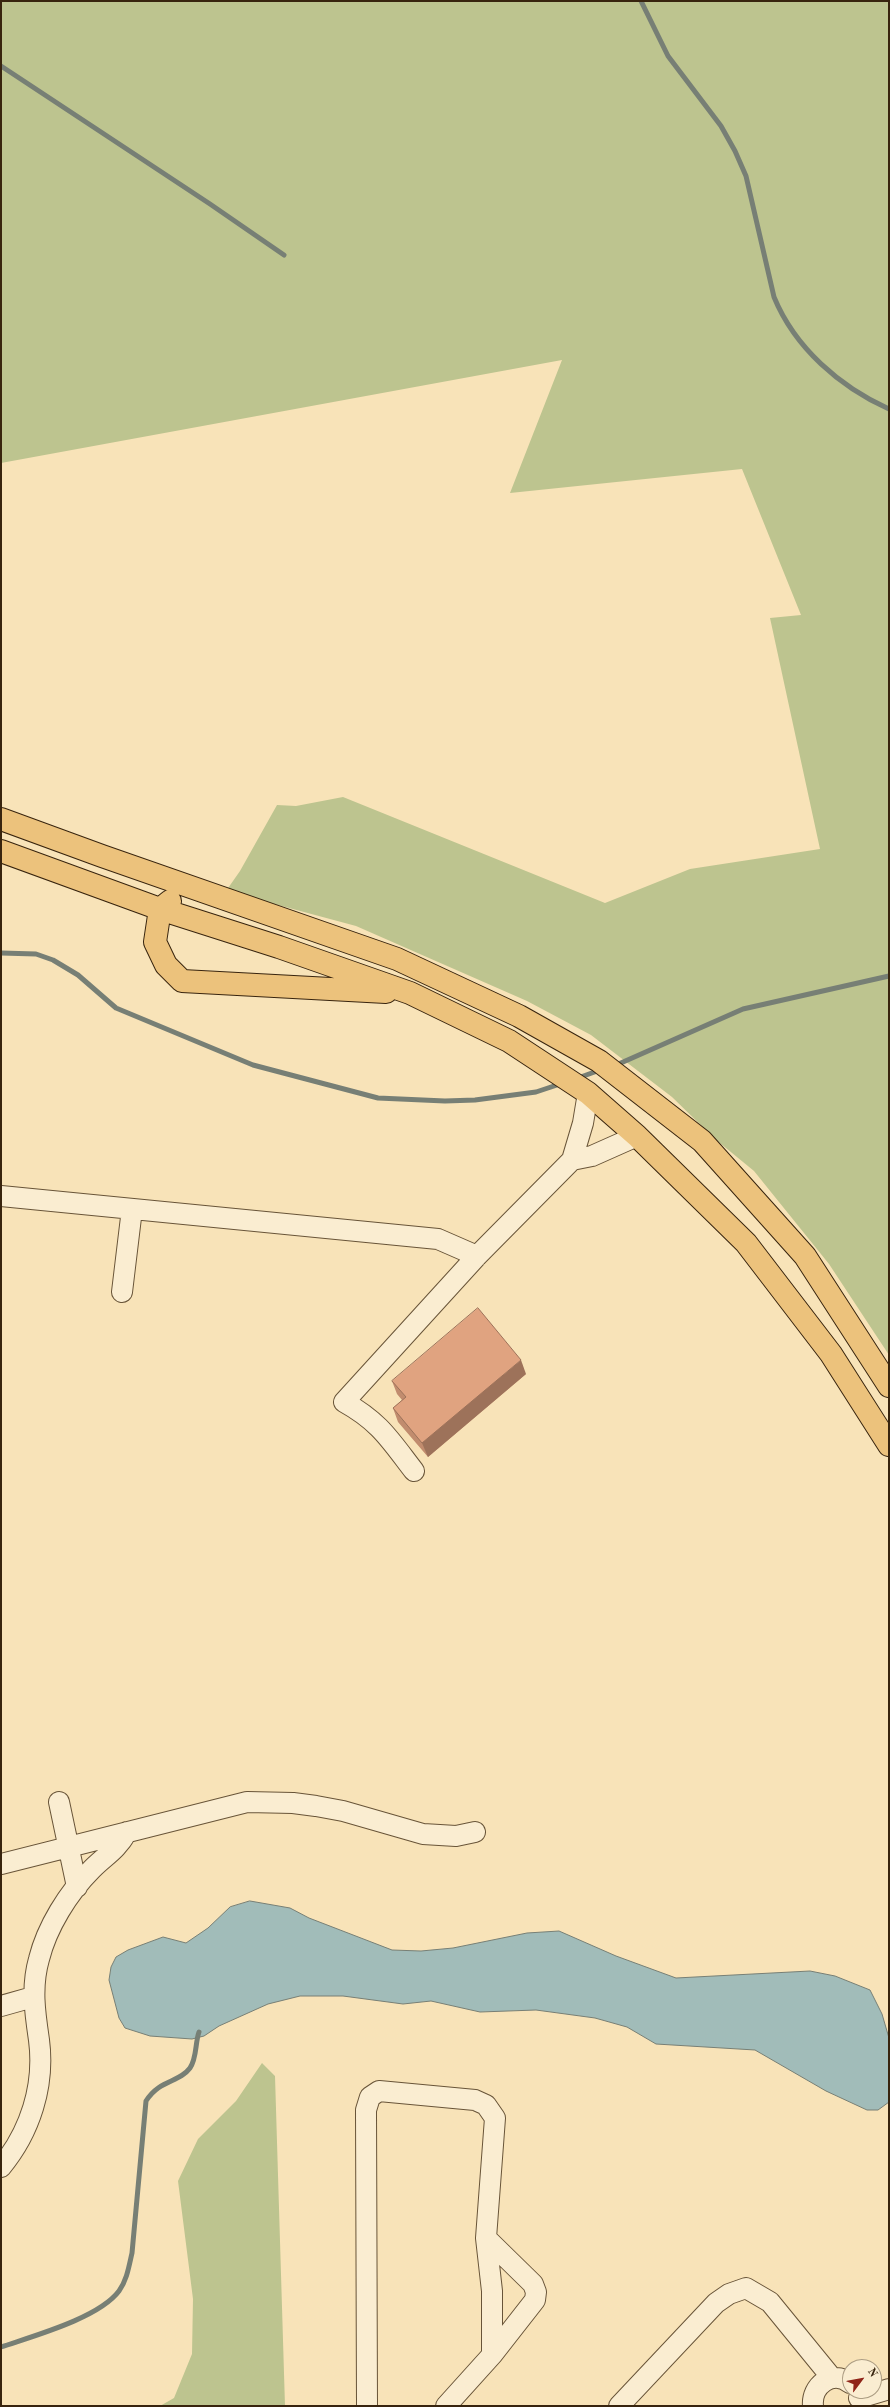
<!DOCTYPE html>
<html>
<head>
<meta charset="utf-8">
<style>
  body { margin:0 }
  #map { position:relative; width:890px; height:2407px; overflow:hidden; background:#f8e3b8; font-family:"Old Standard TT",serif }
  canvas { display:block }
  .frame { position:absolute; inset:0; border:2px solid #38240e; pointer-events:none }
  .north { position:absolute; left:842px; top:2359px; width:40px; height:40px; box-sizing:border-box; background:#faedd1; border:1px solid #ac9d83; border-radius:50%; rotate:58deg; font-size:11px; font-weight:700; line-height:16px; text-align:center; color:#38240e }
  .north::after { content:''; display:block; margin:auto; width:14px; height:18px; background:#8f2418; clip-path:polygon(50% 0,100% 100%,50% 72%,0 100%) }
</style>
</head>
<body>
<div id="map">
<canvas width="890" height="2407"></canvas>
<div class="frame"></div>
<div class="north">N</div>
</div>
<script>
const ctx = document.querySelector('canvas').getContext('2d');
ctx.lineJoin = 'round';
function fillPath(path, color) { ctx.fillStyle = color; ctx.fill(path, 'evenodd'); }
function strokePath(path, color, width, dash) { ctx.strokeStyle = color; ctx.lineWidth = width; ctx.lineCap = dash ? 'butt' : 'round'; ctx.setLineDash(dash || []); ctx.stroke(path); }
fillPath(new Path2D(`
  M 1,1 L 889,1 L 889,1355 L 829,1264 L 754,1171 L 715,1139 L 672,1097 L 591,1035 L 527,1001 L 356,926 L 226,891 L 240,871 L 277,805 L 296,806 L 343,797 L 605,903 L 690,869 L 820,849 L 770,618 L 801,615 L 742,469 L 510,493 L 562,360 L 1,463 Z
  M 262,2063 L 275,2076 L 285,2406 L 160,2406 L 174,2398 L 192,2354 L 193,2299 L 178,2181 L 198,2139 L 236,2101 Z`), '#bdc48f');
const water = new Path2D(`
  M 250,1901 L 290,1908 L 309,1918 L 392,1950 L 421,1951 L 453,1948 L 527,1933 L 559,1931 L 616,1956 L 676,1978 L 810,1971 L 835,1976 L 870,1990 L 882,2014 L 889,2038 L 889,2102 L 878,2110 L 867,2110 L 826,2091 L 755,2050 L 656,2044 L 627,2027 L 595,2018 L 536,2010 L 480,2012 L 431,2001 L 403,2004 L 343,1996 L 300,1996 L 268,2004 L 219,2026 L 204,2036 L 192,2039 L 150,2036 L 125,2028 L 119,2018 L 109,1980 L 111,1967 L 116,1957 L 128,1950 L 163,1937 L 186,1943 L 208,1928 L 230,1907 Z`);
fillPath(water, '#a1bcb9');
strokePath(water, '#777f75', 1);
strokePath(new Path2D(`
  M 641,1 L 668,56 L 721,126 L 735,151 L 746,176 L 774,297 C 795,348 840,387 889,409
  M 1,66 L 210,204 L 284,255
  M 1,953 L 36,954 L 53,960 L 78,975 L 116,1008 L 253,1065 L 378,1098 L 445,1101 L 475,1100 L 536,1092 L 563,1083
  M 614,1066 L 743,1009 L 889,976
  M 578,1078 L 600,1070
  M 1,2347 C 33,2336 99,2318 119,2291 C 127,2280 129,2266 132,2253 L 146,2101 C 160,2079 179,2083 190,2068 C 197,2058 195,2043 199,2032`), '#777f75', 5);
const minor = new Path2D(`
  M 572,1160 L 592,1156 L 637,1136
  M 1,1196 L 438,1239 L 477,1256
  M 122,1292 L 132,1209
  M 414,1471 C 390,1440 380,1422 344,1402 L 477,1256 L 572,1160 L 583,1123 L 588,1093
  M 59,1802 L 77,1887
  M 1,1864 L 247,1802 L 293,1803 L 316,1806 L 343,1811 L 423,1834 L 456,1836 L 475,1832
  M 1,2006 L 33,1997
  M 1,2167 C 30,2132 45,2086 39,2040 C 35,2013 31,1987 39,1959 C 47,1927 68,1893 92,1869 C 107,1854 115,1852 127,1832
  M 859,2398 L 889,2389
  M 367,2406 L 366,2110 L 370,2097 L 379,2091 L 475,2100 L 486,2105 L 495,2118 L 486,2238 L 492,2291 L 492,2355
  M 446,2406 L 492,2355 L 535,2300 L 536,2292 L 533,2284 L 486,2238
  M 619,2406 L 716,2303 L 729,2294 L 746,2288 L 770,2302 L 832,2378
  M 813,2406 C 811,2386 832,2369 850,2383`);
const major = new Path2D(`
  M 1,819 L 102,856 L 397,959 L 519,1016 L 599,1061 L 702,1141 L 805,1256 L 889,1386
  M 1,851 L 160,909 L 279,947 L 410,993 L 509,1041 L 588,1093 L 637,1136 L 746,1243 L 831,1354 L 889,1445
  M 170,901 L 160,909 L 155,942 L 166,965 L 182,981 L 386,992`);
strokePath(minor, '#685438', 22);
strokePath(major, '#38240e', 24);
strokePath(minor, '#faedd1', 20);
strokePath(major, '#ecc27c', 22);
fillPath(new Path2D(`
  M 526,1374 L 428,1457 L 398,1422 L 393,1408 L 402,1400 L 397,1394 L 392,1381 Z`), '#c18c6e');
fillPath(new Path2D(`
  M 521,1360 L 526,1374 L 428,1457 L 422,1443 Z`), '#9d725a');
const building = new Path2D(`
  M 478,1308 L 521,1360 L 422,1443 L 393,1408 L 406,1397 L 392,1381 Z`);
fillPath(building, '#e0a380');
strokePath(building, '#9d725a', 1);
</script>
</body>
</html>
